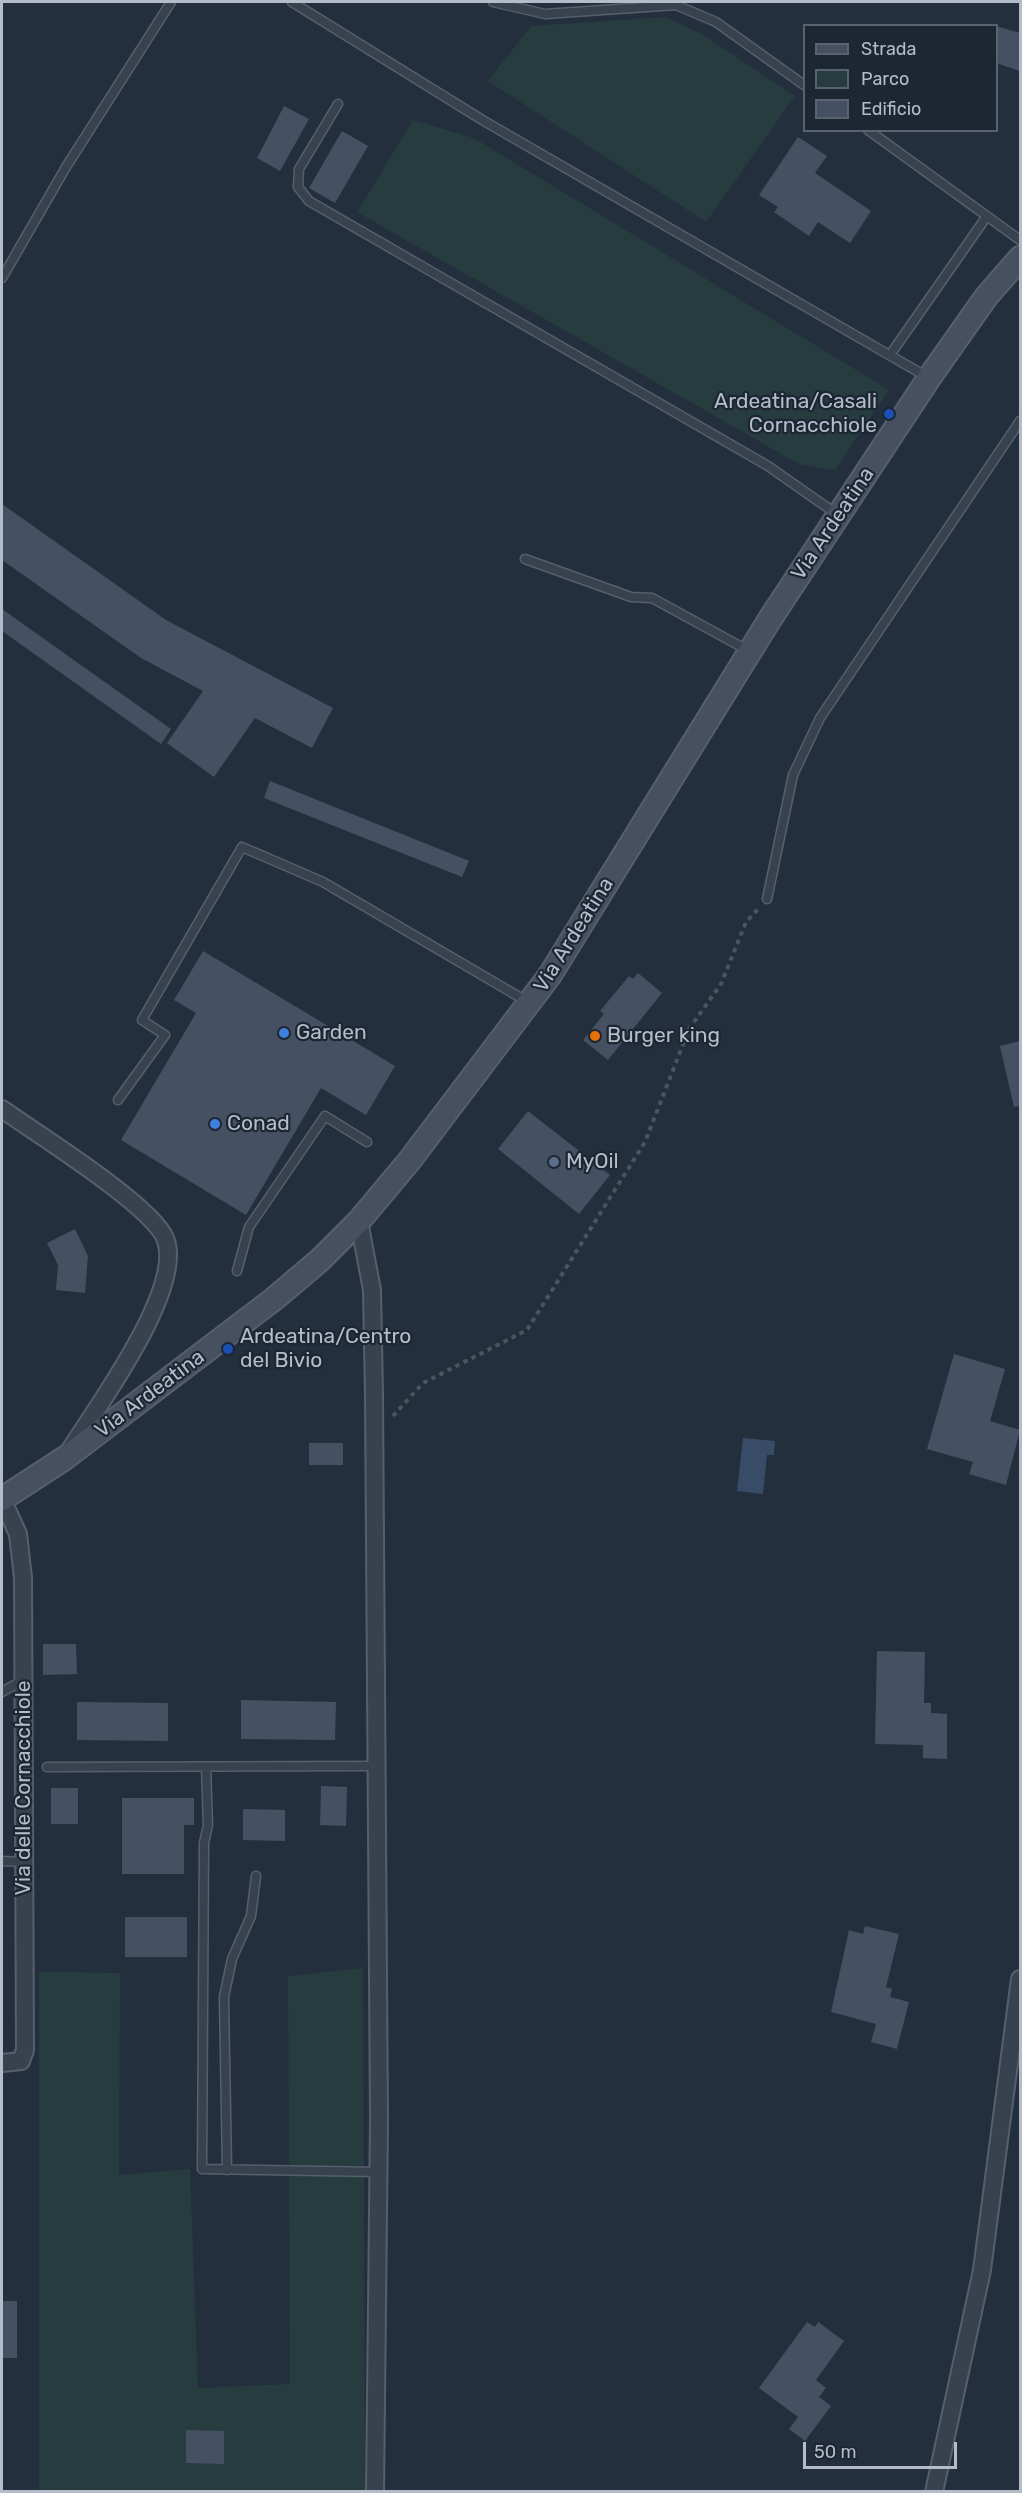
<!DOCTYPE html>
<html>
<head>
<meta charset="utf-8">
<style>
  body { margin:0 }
  #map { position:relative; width:1022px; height:2493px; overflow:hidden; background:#242f3e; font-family:Rubik,sans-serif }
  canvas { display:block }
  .frame { position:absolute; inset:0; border:3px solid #b4bcc9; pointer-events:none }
  .legend { position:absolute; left:803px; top:24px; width:195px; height:108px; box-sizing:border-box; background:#1d2633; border:2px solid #59626f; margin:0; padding:8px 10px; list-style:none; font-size:18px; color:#b4bcc9 }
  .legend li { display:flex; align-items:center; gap:12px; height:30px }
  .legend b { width:30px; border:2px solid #59626f }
  .scale { position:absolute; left:803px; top:2442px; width:154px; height:27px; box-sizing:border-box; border:3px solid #b4bcc9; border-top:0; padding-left:8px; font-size:18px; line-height:21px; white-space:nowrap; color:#b4bcc9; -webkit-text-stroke:4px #1d2633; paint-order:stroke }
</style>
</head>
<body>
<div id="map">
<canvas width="1022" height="2493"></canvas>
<div class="frame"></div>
<ul class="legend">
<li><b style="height:8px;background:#465061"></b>Strada</li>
<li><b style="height:16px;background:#263c3f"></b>Parco</li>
<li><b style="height:16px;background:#455162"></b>Edificio</li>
</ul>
<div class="scale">50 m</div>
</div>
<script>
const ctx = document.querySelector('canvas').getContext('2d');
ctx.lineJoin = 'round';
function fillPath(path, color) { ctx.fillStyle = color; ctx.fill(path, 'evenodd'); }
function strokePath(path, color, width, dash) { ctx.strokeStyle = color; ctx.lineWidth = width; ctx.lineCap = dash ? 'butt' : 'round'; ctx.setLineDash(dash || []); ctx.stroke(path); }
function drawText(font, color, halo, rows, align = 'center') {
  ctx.font = font + ' Rubik,sans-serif'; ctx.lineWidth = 4.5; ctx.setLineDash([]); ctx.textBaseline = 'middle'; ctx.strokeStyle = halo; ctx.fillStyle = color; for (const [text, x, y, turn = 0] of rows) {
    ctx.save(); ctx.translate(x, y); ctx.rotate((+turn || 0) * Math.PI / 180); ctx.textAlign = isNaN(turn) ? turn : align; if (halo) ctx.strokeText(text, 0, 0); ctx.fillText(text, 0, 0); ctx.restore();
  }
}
fillPath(new Path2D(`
  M 666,17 L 700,33 L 795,96 L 706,222 L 488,81 L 531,26 Z
  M 413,120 L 474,138 L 889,390 L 835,470 L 799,464 L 357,212 Z
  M 363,1968 L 365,2491 L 39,2491 L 39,1972 L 120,1973 L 119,2175 L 190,2169 L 198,2388 L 290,2384 L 288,1976 Z`), '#263c3f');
fillPath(new Path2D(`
  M 743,1438 L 775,1441 L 774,1455 L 767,1455 L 763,1494 L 737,1491 Z`), '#394c67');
fillPath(new Path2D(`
  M 996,26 L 1020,33 L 1020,71 L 996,63 Z
  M 284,106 L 309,119 L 280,171 L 257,158 Z
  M 342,131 L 368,146 L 335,203 L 309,188 Z
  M 798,137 L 827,156 L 815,173 L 871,211 L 850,243 L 818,222 L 809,236 L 774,212 L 778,207 L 759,195 Z
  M 2,504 L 166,620 L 333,708 L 312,748 L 255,718 L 214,777 L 167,743 L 203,691 L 141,658 L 2,560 Z
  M 2,609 L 171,729 L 161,744 L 2,631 Z
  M 270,781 L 469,861 L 462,877 L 264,798 Z
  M 203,951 L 395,1066 L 366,1115 L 321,1088 L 246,1215 L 121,1140 L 196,1013 L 174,1000 Z
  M 638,973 L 662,993 L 608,1060 L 583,1040 L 604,1014 L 600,1011 L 629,976 L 633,979 Z
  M 1020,1041 L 1020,1106 L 1014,1107 L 1000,1046 Z
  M 528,1111 L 610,1175 L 579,1214 L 498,1149 Z
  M 75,1229 L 88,1256 L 85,1293 L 56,1290 L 58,1265 L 47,1243 Z
  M 954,1354 L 1005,1369 L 990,1421 L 1020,1430 L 1006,1485 L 969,1474 L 973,1462 L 927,1449 Z
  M 309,1443 L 343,1443 L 343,1465 L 309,1465 Z
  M 43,1644 L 76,1644 L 77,1674 L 43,1675 Z
  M 877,1651 L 925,1652 L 924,1703 L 931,1703 L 931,1713 L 947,1714 L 947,1759 L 923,1758 L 923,1745 L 875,1744 Z
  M 241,1700 L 336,1702 L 335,1740 L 241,1739 Z
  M 77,1702 L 168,1703 L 168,1741 L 77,1740 Z
  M 321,1786 L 347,1787 L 346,1826 L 320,1825 Z
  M 51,1788 L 78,1788 L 78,1824 L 51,1824 Z
  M 122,1798 L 194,1798 L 194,1825 L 184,1825 L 184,1874 L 122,1874 Z
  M 243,1809 L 285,1810 L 285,1841 L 243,1840 Z
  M 125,1917 L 187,1917 L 187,1957 L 125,1957 Z
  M 865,1926 L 899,1934 L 886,1987 L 892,1989 L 890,1997 L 909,2002 L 897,2049 L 871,2042 L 876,2024 L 831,2012 L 849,1930 L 863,1934 Z
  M 2,2301 L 17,2301 L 17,2358 L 2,2358 Z
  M 807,2322 L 815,2327 L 818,2322 L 844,2341 L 816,2380 L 826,2388 L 819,2397 L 831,2406 L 805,2441 L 789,2429 L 798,2417 L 759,2388 Z
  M 186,2430 L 224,2431 L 224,2464 L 186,2463 Z`), '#455162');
const service = new Path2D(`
  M 292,2 L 484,121 L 929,378
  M 493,2 L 545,14 L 676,5 L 716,22 L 804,85
  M 338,104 L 299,169 L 298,187 L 309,201 L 768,466 L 838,515
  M 868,130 L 1020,240
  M 2,278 L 66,167 L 171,2
  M 890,355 L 987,216
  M 525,559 L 631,597 L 652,598 L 749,651
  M 767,899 L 793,775 L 820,718 L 1020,421
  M 118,1100 L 165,1035 L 142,1020 L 242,847 L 323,882 L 528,1002
  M 237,1271 L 249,1227 L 325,1116 L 367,1142
  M 2,1692 L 23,1680
  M 47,1767 L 377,1766
  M 206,1767 L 208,1825 L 204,1843 L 202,2169 L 378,2172
  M 2,1861 L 24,1862
  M 227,2170 L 224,1997 L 232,1959 L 251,1916 L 256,1876`);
const minor = new Path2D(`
  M 2,1109 C 37,1134 150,1204 165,1238 C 186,1287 96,1408 70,1450
  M 359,1221 L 372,1290 L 374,1395 L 379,2120 L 375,2492
  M 2,2063 L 21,2061 L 25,2050 L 23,1578 L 18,1534 L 2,1499
  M 934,2492 L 982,2270 L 1020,1979`);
const secondary = new Path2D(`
  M 2,1499 L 65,1458 L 274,1299 L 320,1260 L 359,1221 L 410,1160 L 550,975 L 770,619 L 929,378 L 986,297 L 1020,258`);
strokePath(service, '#565f6c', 11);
strokePath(minor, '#565f6c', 20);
strokePath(secondary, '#565f6c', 26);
strokePath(new Path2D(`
  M 393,1416 L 423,1383 L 527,1330 L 645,1142 L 689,1029 L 721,984 L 746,922 L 759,908`), '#44595c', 4, [4.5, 4.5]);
strokePath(service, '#38414e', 8);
strokePath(minor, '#38414e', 16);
strokePath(secondary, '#465061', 22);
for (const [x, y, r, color] of [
  [889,414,6,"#1a4fb4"],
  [284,1033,6,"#3f7fe0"],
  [595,1036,6,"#e8710a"],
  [215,1124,6,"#3f7fe0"],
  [554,1162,6,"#5c6f8a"],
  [228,1349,6,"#1a4fb4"]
]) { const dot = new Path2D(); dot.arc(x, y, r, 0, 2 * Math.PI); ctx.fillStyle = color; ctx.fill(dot); strokePath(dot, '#1d2633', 2); }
drawText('21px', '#b4bcc9', '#1d2633', [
  ["Ardeatina/Casali",877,402,"right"],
  ["Cornacchiole",877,426,"right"],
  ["Garden",296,1033],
  ["Burger king",607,1036],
  ["Conad",227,1124],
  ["MyOil",566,1162],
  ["Ardeatina/Centro",240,1337],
  ["del Bivio",240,1361]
], 'left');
drawText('21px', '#b4bcc9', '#1d2633', [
  ["Via Ardeatina",833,524,-56],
  ["Via Ardeatina",574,935,-58],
  ["Via Ardeatina",150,1394,-37],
  ["Via delle Cornacchiole",24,1788,-90]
]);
</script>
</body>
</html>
